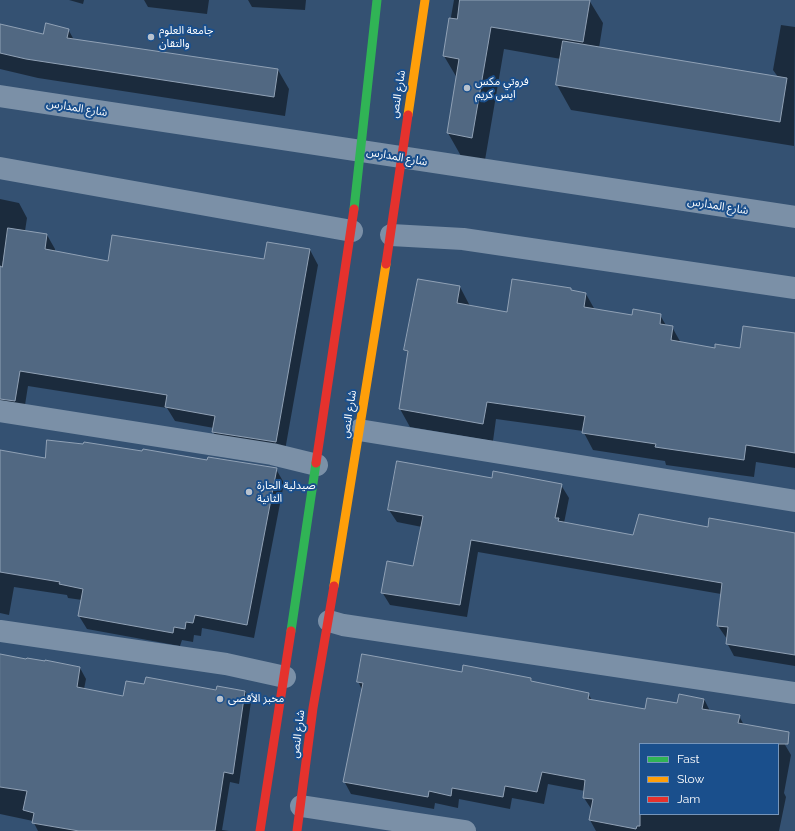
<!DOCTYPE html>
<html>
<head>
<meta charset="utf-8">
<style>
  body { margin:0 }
  #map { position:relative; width:795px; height:831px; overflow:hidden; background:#345172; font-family:Raleway,sans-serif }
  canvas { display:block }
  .legend { position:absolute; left:639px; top:743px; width:140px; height:72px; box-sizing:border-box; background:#1a4f8c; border:1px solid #7695ba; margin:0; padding:5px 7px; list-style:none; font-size:12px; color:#fff }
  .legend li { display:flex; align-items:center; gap:8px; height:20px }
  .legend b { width:20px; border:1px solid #7695ba }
</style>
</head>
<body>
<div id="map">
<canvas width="795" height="831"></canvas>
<ul class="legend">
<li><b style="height:5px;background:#30b455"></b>Fast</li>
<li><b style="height:5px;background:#ff9f0a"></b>Slow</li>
<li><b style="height:5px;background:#e5322d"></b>Jam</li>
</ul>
</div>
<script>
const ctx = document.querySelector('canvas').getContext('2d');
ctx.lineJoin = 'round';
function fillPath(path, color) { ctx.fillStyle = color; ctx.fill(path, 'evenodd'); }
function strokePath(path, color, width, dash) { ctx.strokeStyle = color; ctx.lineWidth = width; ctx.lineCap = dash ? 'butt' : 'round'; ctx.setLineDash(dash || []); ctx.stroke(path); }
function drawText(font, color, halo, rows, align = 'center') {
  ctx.font = font + ' Raleway,"Noto Sans Arabic",sans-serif'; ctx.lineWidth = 4; ctx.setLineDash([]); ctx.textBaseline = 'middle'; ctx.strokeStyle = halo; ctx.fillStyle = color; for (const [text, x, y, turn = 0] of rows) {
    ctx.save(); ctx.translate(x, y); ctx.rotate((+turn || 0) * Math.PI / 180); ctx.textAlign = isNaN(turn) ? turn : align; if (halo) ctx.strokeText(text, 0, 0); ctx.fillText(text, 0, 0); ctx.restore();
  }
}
fillPath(new Path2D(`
  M 69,0 L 84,0 L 83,4 Z
  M 144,0 L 209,0 L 207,14 L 148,7 Z
  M 248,0 L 306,0 L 305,10 L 252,7 Z
  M 454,0 L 589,0 L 603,23 L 599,48 L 778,77 L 773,70 L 781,25 L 795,27 L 794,146 L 571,110 L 557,85 L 561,59 L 504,49 L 485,160 L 461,156 L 448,133 L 457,78 L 444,56 Z
  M 0,25 L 44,36 L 68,29 L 74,40 L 278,70 L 289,89 L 285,116 L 38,78 L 0,69 Z
  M 0,199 L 19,203 L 27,218 L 25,231 L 47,235 L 55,249 L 55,252 L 109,262 L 265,260 L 310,250 L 318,265 L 284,456 L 222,446 L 213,432 L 214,428 L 175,421 L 167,408 L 28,386 L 25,405 L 0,401 Z
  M 460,287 L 470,306 L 508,313 L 571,291 L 586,294 L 595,310 L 633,316 L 660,315 L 667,327 L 672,327 L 681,343 L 716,349 L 740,349 L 795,334 L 795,468 L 756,462 L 754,477 L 666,465 L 665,461 L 593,450 L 583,431 L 496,419 L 493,441 L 410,427 L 400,409 L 409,356 L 406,350 Z
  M 0,451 L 45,459 L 208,461 L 276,469 L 284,483 L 254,638 L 202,628 L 201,636 L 194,635 L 193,642 L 182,640 L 180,646 L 87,629 L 79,616 L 82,600 L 68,598 L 67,595 L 14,587 L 9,615 L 0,613 Z
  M 492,479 L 561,485 L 569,498 L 564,523 L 633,536 L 708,528 L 795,534 L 795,666 L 734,656 L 727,643 L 727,639 L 718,626 L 721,594 L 478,552 L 467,617 L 390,605 L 382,592 L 413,567 L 422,527 L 397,522 L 389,510 Z
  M 0,655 L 80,668 L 86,679 L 84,689 L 124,697 L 145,685 L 245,691 L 251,702 L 239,784 L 230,782 L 222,830 L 229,831 L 38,831 L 33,821 L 0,814 Z
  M 463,673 L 531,678 L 533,683 L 588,694 L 592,700 L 646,710 L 704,699 L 710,711 L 739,716 L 744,725 L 784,743 L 791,755 L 784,793 L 786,797 L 779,831 L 596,831 L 590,820 L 592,810 L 584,798 L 585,791 L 548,784 L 544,804 L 512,798 L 510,809 L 459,799 L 458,808 L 435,803 L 434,809 L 351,794 L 344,781 L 362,690 L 358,681 ZM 640,744 L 778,744 L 778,814 L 640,814 Z`), '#0007');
const building = new Path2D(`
  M 460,0 L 590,0 L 583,42 L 491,27 L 472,138 L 447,133 L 459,59 L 443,56 L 449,18 L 457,19 Z
  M 46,23 L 69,29 L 67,38 L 278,69 L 274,97 L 26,59 L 0,53 L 0,24 L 43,34 Z
  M 563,41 L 787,78 L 780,122 L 556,85 Z
  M 8,228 L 47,234 L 45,249 L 108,261 L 112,235 L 264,259 L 267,242 L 310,249 L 276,442 L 212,432 L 215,416 L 165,407 L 167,395 L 20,371 L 15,401 L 0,399 L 0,266 L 2,267 Z
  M 418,279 L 460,286 L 457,303 L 507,312 L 512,279 L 571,288 L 571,290 L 586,293 L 584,307 L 632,315 L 633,309 L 661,314 L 660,324 L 673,326 L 671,340 L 715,348 L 715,344 L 740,348 L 743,326 L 795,333 L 795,453 L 746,445 L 744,460 L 655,447 L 656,444 L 582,433 L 585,416 L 487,402 L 483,424 L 399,409 L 408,351 L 404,350 Z
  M 47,440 L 83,444 L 84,442 L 142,451 L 143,449 L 207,460 L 208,457 L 277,468 L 247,625 L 195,615 L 193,623 L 186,622 L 185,629 L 174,627 L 173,633 L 78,616 L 83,589 L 59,584 L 60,582 L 0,572 L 0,450 L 45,458 Z
  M 397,461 L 492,478 L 493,471 L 562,484 L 555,518 L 559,518 L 558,521 L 633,535 L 639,514 L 708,527 L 709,518 L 795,533 L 795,655 L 726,644 L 728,627 L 717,626 L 722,583 L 471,540 L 460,605 L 381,593 L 387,561 L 413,566 L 423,516 L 388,510 Z
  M 0,654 L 26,659 L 27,658 L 45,661 L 45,660 L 80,667 L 77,687 L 123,696 L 126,681 L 144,684 L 146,677 L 216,690 L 217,686 L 245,691 L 233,774 L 224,772 L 215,831 L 79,831 L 32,823 L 34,813 L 23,810 L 27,791 L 0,787 Z
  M 362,654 L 462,672 L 463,665 L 531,678 L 531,681 L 589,693 L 588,699 L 645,709 L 647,698 L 677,703 L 679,694 L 704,699 L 702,709 L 740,715 L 738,723 L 789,732 L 788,744 L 640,744 L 640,826 L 637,826 L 636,829 L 589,820 L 593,799 L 583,798 L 585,780 L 542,772 L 537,792 L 505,786 L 503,797 L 452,788 L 451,796 L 429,791 L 428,797 L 343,782 L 363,683 L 357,682 Z`);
fillPath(building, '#516882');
strokePath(building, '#90a1b5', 1);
strokePath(new Path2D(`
  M 0,96 L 795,217
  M 0,168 L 352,231
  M 391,235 L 463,239 L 795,288
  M 0,411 L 272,454 L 317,465
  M 359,430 L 795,501
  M 329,621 L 343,625 L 795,693
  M 0,631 L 226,664 L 285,677
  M 301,806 L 465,831`), '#7b90a7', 22);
strokePath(new Path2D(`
  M 354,209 L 377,0
  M 291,631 L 316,463`), '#30b455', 9);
strokePath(new Path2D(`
  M 408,115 L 425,0
  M 334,586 L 386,264`), '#ff9f0a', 9);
strokePath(new Path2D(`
  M 386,264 L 408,115
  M 316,463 L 354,209
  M 260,831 L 291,631
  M 297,831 L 313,708 L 334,586`), '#e5322d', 9);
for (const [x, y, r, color] of [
  [151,37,4,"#b8c2ce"],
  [467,88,4,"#b8c2ce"],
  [249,492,4,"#b8c2ce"],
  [220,699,4,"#b8c2ce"]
]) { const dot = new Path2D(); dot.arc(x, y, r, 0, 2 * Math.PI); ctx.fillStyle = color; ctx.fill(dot); strokePath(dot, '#1a4f8c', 1.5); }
drawText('11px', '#fff', '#1a4f8c', [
  ["جامعة العلوم",159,31],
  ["والتقان",159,44],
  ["فروتي مكس",475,82],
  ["ايس كريم",475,95],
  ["صيدلية الحارة",257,486],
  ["الثانية",257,499],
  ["مخبز الأقصى",228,699]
], 'left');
drawText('11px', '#fff', '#1a4f8c', [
  ["شارع النص",398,94,-81],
  ["شارع المدارس",77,108,9],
  ["شارع المدارس",397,157,10],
  ["شارع المدارس",718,206,9],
  ["شارع النص",349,414,-81],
  ["شارع النص",298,734,-83]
]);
</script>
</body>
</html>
